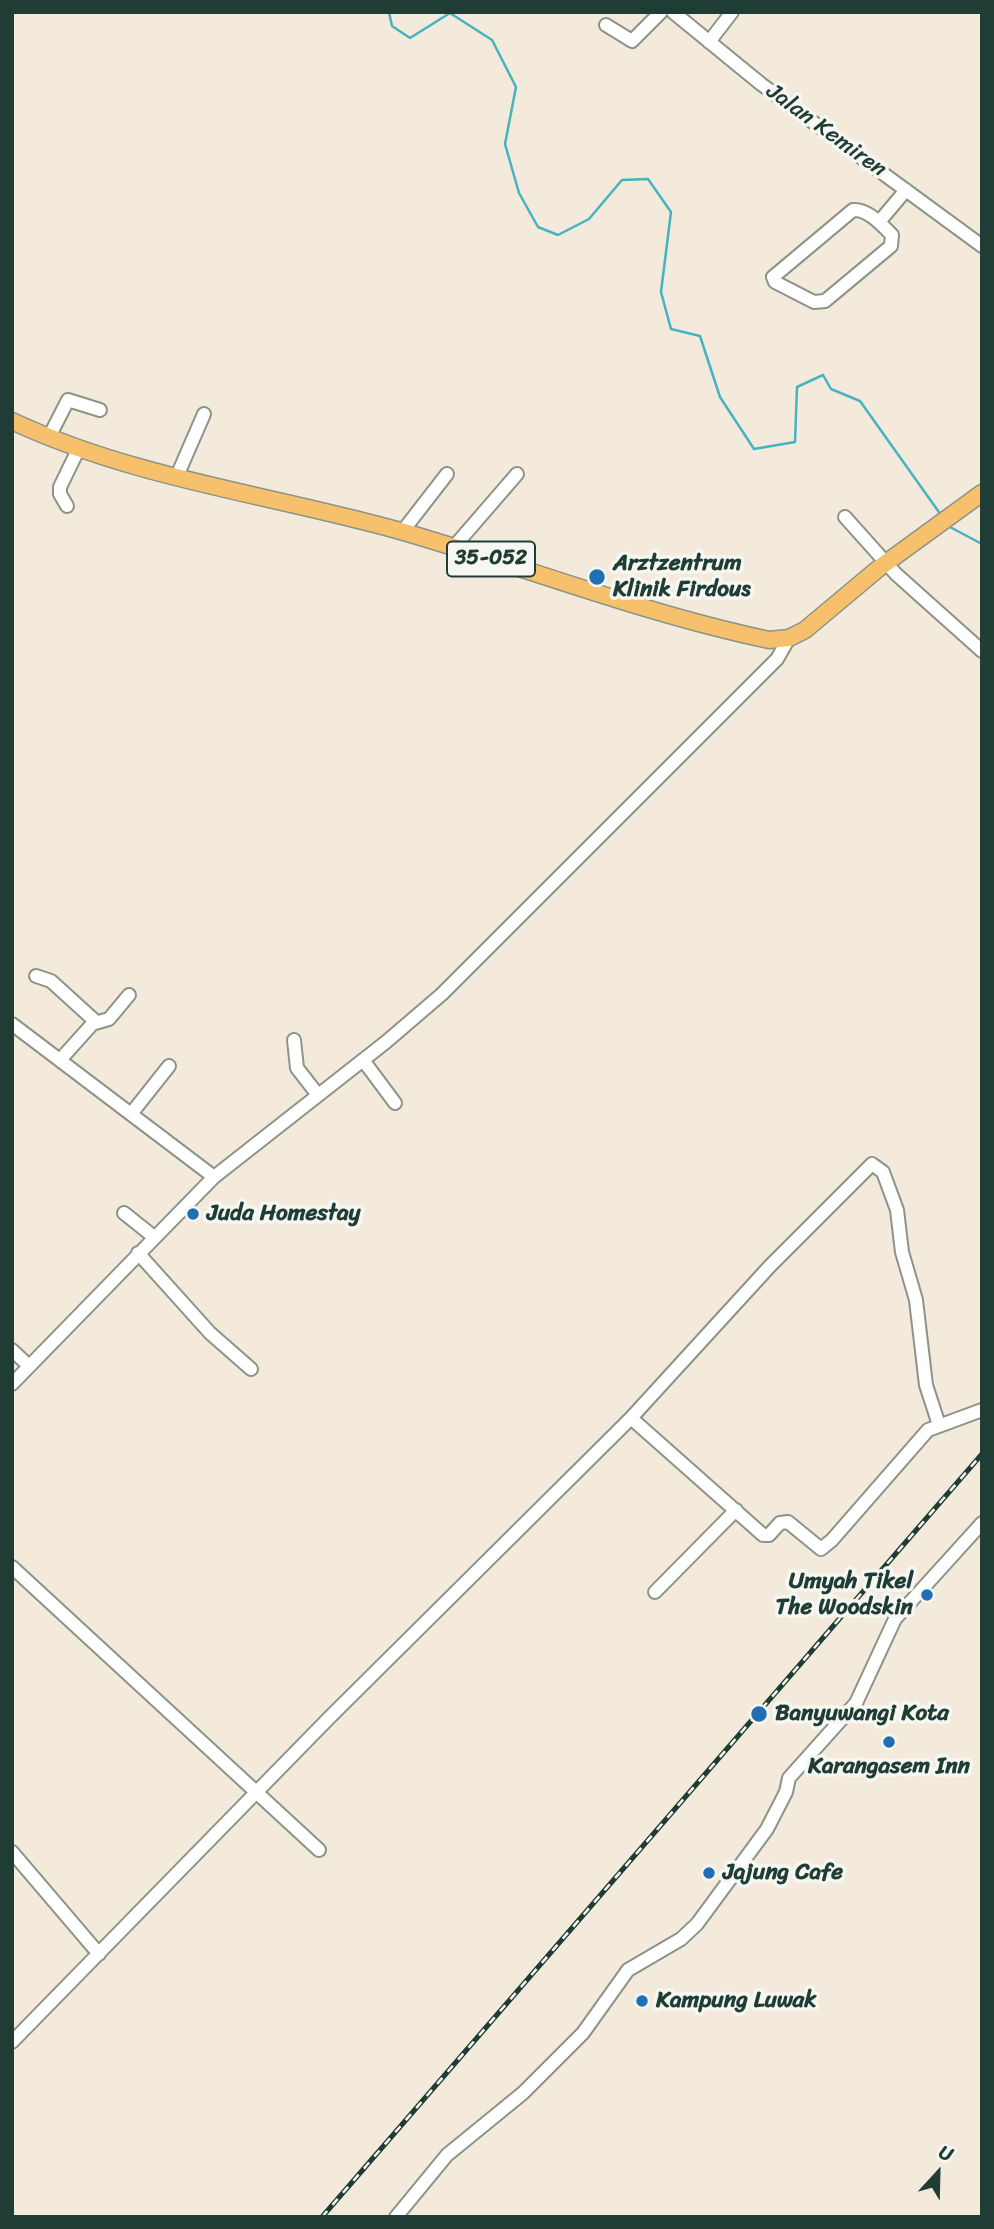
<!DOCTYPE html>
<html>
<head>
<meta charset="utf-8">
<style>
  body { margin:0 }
  #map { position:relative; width:994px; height:2229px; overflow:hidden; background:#f4eadb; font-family:Sriracha,sans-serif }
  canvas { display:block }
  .frame { position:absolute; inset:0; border:14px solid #1f3d34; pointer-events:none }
  .north { position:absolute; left:903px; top:2138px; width:70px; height:70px; -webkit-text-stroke:5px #f6f6f2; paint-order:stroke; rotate:22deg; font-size:19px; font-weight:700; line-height:28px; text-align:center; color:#1f3d34 }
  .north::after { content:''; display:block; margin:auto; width:24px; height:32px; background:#1f3d34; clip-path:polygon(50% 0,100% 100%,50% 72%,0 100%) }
</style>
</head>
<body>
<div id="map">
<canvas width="994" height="2229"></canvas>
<div class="frame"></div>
<div class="north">U</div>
</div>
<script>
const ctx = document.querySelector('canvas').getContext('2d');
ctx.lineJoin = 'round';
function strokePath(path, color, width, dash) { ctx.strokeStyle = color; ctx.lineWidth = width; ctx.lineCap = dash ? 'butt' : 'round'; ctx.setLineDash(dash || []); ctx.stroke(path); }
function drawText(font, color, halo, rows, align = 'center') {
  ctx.font = font + ' Sriracha,sans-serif'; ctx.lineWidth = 7; ctx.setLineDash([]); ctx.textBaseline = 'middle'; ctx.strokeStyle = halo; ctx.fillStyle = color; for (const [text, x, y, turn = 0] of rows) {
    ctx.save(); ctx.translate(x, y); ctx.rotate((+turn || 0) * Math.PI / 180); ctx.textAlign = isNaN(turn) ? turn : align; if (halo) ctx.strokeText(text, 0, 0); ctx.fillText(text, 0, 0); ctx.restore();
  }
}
strokePath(new Path2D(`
  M 389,12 L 392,26 L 410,38 L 450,13 L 492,40 L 516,87 L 505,144 L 519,193 L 538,227 L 558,235 L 589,219 L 622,180 L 648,179 L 671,212 L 661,292 L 671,329 L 700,336 L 720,397 L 754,449 L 795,442 L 797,387 L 823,375 L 831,389 L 860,401 L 941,515
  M 948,526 L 982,544`), '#46b3c2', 2.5);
const minor = new Path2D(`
  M 673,12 L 761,84 L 982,246
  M 606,25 L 632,41 L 661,12
  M 709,42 L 732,12
  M 853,210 C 868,209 882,225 892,235 L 891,246 L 825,301 L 814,302 L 775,282 L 773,277 Z
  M 879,222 L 906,190
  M 49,437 L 68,400 L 100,410
  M 177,476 L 204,414
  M 67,506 L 60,494 L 60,487 L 79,448
  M 845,517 L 896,574 L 982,651
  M 402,532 L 447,474
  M 453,548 L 517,474
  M 36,976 L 51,981 L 95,1021 L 60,1060
  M 95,1023 L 109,1019 L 129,995
  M 12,1024 L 214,1177
  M 294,1040 L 297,1068 L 318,1095
  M 363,1060 L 395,1103
  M 131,1114 L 169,1066
  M 124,1213 L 154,1237
  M 138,1253 L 210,1333 L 251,1369
  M 12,1350 L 29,1366
  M 12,1384 L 214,1177 L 386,1042 L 442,994 L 777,659 L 789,638
  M 631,1418 L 763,1535 L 769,1535 L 780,1523 L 788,1522 L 821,1549 L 832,1540 L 928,1430 L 982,1410
  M 12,1567 L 319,1850
  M 655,1592 L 736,1510
  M 12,1852 L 99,1954
  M 12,2042 L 329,1718 L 631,1418 L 770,1266 L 872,1164 L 883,1172 L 897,1210 L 902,1252 L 916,1300 L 926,1385 L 939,1425
  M 396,2217 L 447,2155 L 523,2093 L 583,2033 L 628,1970 L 681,1939 L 697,1924 L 767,1829 L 786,1792 L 789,1778 L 856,1703 L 895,1619 L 982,1523`);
const major = new Path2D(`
  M 12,421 C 135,479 274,495 404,532 C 525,567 645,614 769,640 L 789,638 L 805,630 L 879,568 L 982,493`);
strokePath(minor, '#8a9488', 16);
strokePath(major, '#8a9488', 19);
strokePath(minor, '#fff', 12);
strokePath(major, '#f7c06c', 16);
const rail = new Path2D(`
  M 322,2217 L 982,1454`);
strokePath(rail, '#1f3d34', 5);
strokePath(rail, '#f6f6f2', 2.5, [8]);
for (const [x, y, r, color] of [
  [597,577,9,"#1f6fb2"],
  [193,1214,7,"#1f6fb2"],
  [927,1595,7,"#1f6fb2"],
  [759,1714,9,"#1f6fb2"],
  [889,1742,7,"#1f6fb2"],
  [709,1873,7,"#1f6fb2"],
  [642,2001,7,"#1f6fb2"]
]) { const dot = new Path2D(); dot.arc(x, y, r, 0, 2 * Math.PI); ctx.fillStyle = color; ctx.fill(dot); strokePath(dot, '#f6f6f2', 2.5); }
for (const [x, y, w] of [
  [491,559,88]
]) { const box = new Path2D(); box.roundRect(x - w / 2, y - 17.5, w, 35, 5); ctx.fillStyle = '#f6f6f2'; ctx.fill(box); strokePath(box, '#1f3d34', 2); }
drawText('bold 21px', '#1f3d34', null, [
  ["35-052",491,559]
]);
drawText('23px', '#1f3d34', '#f6f6f2', [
  ["Jalan Kemiren",826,131,36]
]);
drawText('bold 23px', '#1f3d34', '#f6f6f2', [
  ["Arztzentrum",613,564],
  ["Klinik Firdous",613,590],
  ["Juda Homestay",207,1214],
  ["Umyah Tikel",913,1582,"right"],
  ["The Woodskin",913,1608,"right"],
  ["Banyuwangi Kota",775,1714],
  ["Karangasem Inn",889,1767,"center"],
  ["Jajung Cafe",723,1873],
  ["Kampung Luwak",656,2001]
], 'left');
</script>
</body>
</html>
